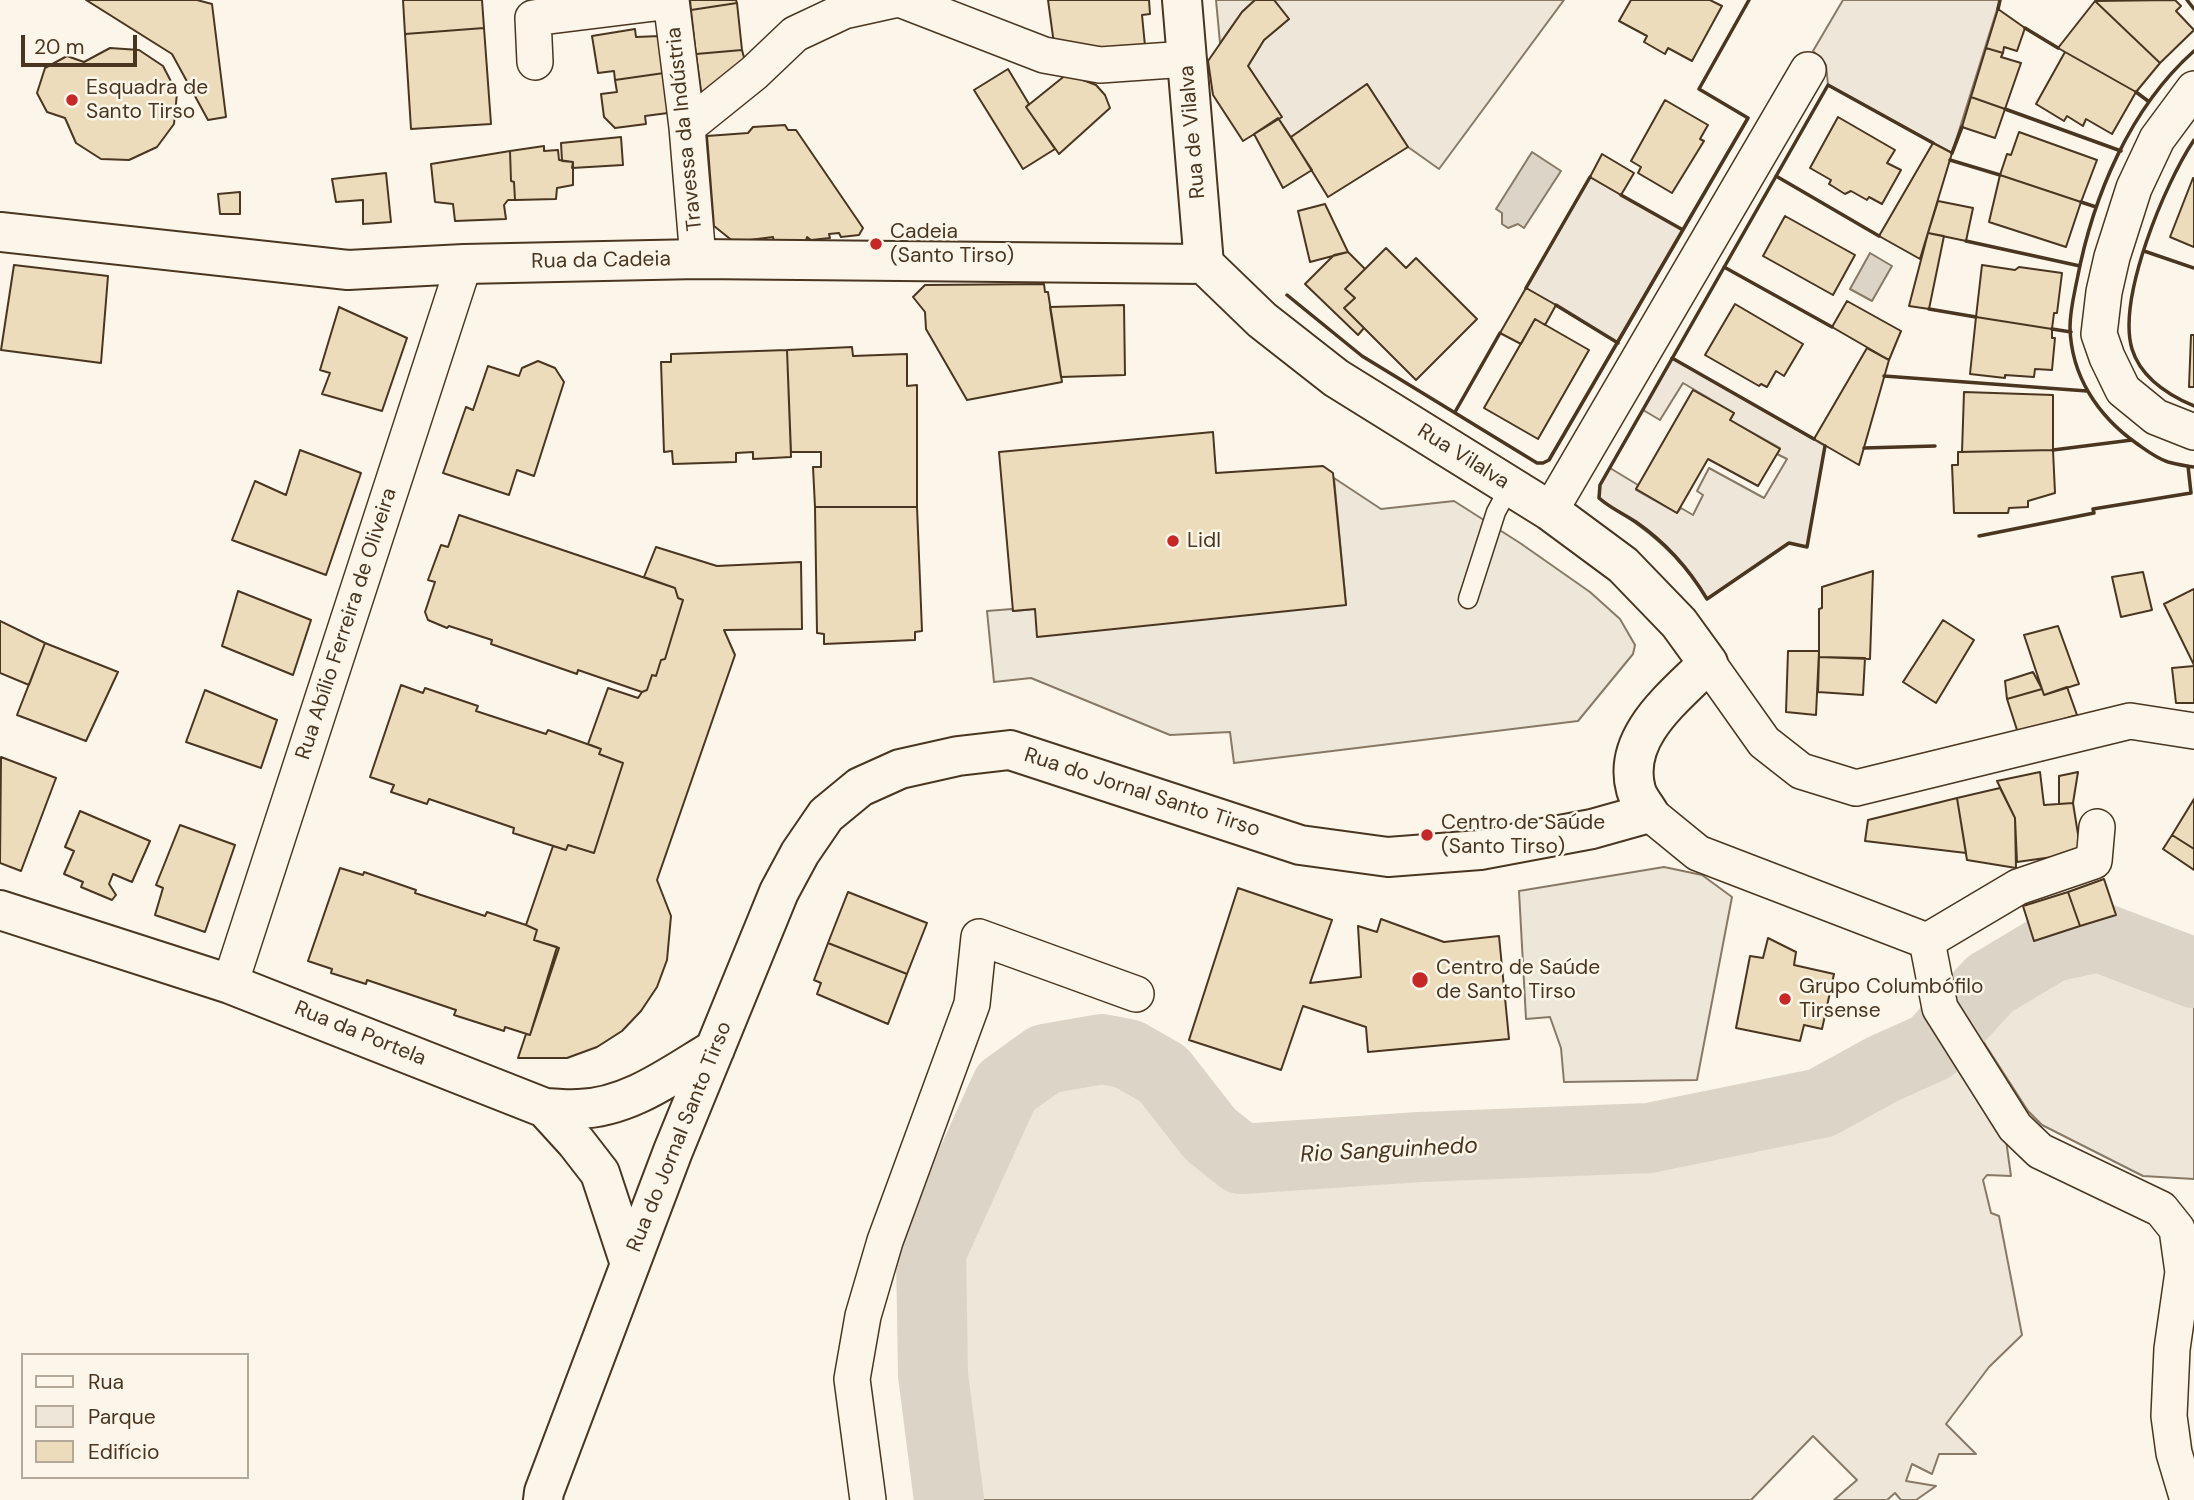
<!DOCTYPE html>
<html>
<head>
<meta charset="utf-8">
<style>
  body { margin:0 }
  #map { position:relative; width:2194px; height:1500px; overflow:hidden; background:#fbf6e9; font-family:"DM Sans",sans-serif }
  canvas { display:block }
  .legend { position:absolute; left:21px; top:1353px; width:228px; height:126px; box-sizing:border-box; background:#fbf6e9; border:2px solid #b4a999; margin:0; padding:9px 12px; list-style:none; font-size:21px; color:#4a3520 }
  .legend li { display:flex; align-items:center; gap:14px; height:35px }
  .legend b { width:35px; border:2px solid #b4a999 }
  .scale { position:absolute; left:21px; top:35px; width:116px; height:32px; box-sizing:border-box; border:4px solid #4a3520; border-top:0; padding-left:9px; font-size:21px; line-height:24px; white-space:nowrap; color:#4a3520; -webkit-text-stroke:5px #fbf6e9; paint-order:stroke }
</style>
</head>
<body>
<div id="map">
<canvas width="2194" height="1500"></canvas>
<ul class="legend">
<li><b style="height:9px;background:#fbf6e9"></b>Rua</li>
<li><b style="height:19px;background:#ede6d9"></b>Parque</li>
<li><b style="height:19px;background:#ecdcbc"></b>Edifício</li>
</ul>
<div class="scale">20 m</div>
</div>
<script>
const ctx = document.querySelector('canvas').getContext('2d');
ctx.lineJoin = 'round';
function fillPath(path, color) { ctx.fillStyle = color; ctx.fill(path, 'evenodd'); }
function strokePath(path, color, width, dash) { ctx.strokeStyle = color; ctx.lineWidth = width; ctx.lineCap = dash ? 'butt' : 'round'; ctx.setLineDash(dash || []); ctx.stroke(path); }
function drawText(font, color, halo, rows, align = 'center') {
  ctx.font = font + ' "DM Sans",sans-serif'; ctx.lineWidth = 5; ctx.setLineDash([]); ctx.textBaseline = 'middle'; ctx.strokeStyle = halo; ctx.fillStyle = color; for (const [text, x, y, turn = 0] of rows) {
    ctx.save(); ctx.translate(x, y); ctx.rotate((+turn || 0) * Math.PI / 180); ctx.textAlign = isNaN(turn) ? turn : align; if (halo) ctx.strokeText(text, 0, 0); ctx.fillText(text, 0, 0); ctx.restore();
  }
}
const green = new Path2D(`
  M 1216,0 L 1255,0 L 1242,12 L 1220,43 Z
  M 1274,0 L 1564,0 L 1439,169 L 1408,147 L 1367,84 L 1291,137 L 1278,118 L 1281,116 L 1248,66 L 1264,40 L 1289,19 Z
  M 1843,0 L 2000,0 L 1952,153 L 1828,85 L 1826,65 L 1813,51 Z
  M 1590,177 L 1683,230 L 1618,343 L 1526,288 Z
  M 1672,358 L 1825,446 L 1807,547 L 1788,543 L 1707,599 C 1681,556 1645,527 1602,501 L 1599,498 L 1600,485 L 1610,468 L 1638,485 L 1636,490 L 1677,513 L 1681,508 L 1693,515 L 1703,495 L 1697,491 L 1709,468 L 1764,498 L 1787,459 L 1777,454 L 1780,448 L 1730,420 L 1734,413 L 1683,383 L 1660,420 L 1643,410 Z
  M 2101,946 L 2194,982 L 2194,1179 L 2143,1176 L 2042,1125 L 2028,1111 L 1968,1018 L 1995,991 L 2051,957 Z
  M 1946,1044 L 2006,1140 L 2011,1176 L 1987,1175 L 1983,1180 L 1991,1213 L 1999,1216 L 2022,1335 L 1989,1367 L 1946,1424 L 1976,1454 L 1939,1454 L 1932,1474 L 1912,1464 L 1906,1481 L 1936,1486 L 1916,1500 L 1901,1500 L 1895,1493 L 1887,1500 L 1834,1500 L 1857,1480 L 1813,1436 L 1751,1500 L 959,1500 L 945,1377 L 941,1251 L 1004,1108 L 1038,1072 L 1090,1058 L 1121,1059 L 1155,1080 L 1202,1139 L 1237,1169 L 1651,1147 L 1824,1110 L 1934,1055 Z`);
fillPath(green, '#ede6d9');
strokePath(green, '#887966', 2);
const parking = new Path2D(`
  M 1334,478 L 1381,509 L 1454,501 L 1520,543 L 1590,592 L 1620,619 L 1635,645 L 1633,654 L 1578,721 L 1234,763 L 1230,732 L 1170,735 L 1031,678 L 994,682 L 987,611 L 1012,609 L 1013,611 L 1035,609 L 1346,605 Z
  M 1664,867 L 1702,875 L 1732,897 L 1697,1080 L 1564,1082 L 1561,1048 L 1550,1017 L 1526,1019 L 1519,891 Z`);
fillPath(parking, '#ede7d9');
strokePath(parking, '#887966', 2);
const water = new Path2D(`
  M 1532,152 L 1561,171 L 1524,228 L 1518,224 L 1508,228 L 1502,224 L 1502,213 L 1496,209 Z
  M 1870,253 L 1892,266 L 1872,301 L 1850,289 Z`);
fillPath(water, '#dcd4c6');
strokePath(water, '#887966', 2);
strokePath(new Path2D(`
  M 949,1500 L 933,1375 L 931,1252 L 1006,1087 L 1045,1059 L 1102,1049 L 1128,1054 L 1163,1074 L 1210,1134 L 1241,1159 L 1420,1147 L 1649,1138 L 1821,1103 L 1883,1069 L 1932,1047 L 1990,984 L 2052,947 L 2099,937 L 2194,973`), '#dcd4c6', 70);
const building = new Path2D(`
  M 86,0 L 197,0 L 212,4 L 226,117 L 208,120 L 172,54 Z
  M 403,0 L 482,0 L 484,28 L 405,34 Z
  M 690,0 L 736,0 L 737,3 L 691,10 Z
  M 1048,0 L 1149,0 L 1150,14 L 1142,15 L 1145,46 L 1074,52 L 1054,44 Z
  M 1255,0 L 1274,0 L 1289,19 L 1264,40 L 1248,66 L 1282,117 L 1243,141 L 1213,95 L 1208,61 L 1242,12 Z
  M 1631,0 L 1710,0 L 1722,6 L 1692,61 L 1668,48 L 1665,54 L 1644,42 L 1647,36 L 1619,21 Z
  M 2175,0 L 2181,6 L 2176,11 L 2194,30 L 2160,63 L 2095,1 Z
  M 2095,1 L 2160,63 L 2136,92 L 2058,48 Z
  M 737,3 L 742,50 L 696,54 L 691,10 Z
  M 1998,9 L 2025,28 L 2017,51 L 2004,47 L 2003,53 L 1986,48 Z
  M 484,28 L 491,124 L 411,129 L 405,34 Z
  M 635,29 L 636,37 L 660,36 L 664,73 L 615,80 L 614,71 L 598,73 L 592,36 Z
  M 110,48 L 139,50 L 163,66 L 177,93 L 174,124 L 157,147 L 129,160 L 101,159 L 76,143 L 65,118 L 47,112 L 37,93 L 45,68 L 67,56 L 84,62 Z
  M 1986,48 L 2003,53 L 2001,57 L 2021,63 L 2005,109 L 1971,97 Z
  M 742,50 L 746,65 L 702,98 L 696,54 Z
  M 2065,52 L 2136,92 L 2112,134 L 2086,119 L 2083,126 L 2067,116 L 2064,121 L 2036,104 Z
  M 1008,69 L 1029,104 L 1026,107 L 1055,149 L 1023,169 L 974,90 Z
  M 664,73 L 668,113 L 645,116 L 646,124 L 615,128 L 604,117 L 601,94 L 617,92 L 615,80 Z
  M 1067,74 L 1096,85 L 1105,95 L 1110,108 L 1059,154 L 1026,107 Z
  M 1367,84 L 1408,147 L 1328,197 L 1291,137 Z
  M 1971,97 L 2005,109 L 1995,138 L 1962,127 Z
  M 1665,100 L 1708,125 L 1700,139 L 1704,141 L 1672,193 L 1638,173 L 1641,167 L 1631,161 Z
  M 1838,117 L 1895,150 L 1887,163 L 1901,170 L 1882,204 L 1869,197 L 1867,200 L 1851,191 L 1845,194 L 1829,184 L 1831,180 L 1810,168 Z
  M 1278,118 L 1312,170 L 1283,188 L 1254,134 Z
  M 785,125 L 788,130 L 796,130 L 863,228 L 859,235 L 841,237 L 839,233 L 829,234 L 830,238 L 811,240 L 807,237 L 806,241 L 774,244 L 773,237 L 734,242 L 714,226 L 707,136 L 748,133 L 753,127 Z
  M 2019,132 L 2097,160 L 2081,202 L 2000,175 L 2007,154 L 2011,155 Z
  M 621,137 L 623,165 L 572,168 L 573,162 L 562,161 L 561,143 Z
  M 1933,143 L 1952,153 L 1920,259 L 1879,236 Z
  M 544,146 L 544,151 L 558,150 L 559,160 L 573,162 L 573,185 L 557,188 L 556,199 L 515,200 L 514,182 L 511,181 L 510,151 Z
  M 510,151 L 511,181 L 514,182 L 515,200 L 508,200 L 504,205 L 506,219 L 455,221 L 453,204 L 435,202 L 431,164 Z
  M 1602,154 L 1634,173 L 1621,195 L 1590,177 Z
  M 386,173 L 391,222 L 363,224 L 363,200 L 336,202 L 332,179 Z
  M 2000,175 L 2081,202 L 2066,247 L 1989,222 Z
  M 2193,178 L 2194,179 L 2194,247 L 2170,237 Z
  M 240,192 L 240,214 L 220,214 L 218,194 Z
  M 1938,201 L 1973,208 L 1966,241 L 1928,233 Z
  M 1325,204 L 1348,252 L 1310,262 L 1298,211 Z
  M 1785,216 L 1855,255 L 1833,295 L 1763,256 Z
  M 1928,233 L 1944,236 L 1929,309 L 1909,306 Z
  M 1386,248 L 1406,268 L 1416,258 L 1477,319 L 1416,380 L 1344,308 L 1355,298 L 1345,289 Z
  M 1348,252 L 1365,269 L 1345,289 L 1355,298 L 1344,308 L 1364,328 L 1358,335 L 1305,284 L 1334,255 Z
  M 14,265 L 108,276 L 101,363 L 1,350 Z
  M 1982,265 L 2015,270 L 2019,267 L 2062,273 L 2057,313 L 2054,313 L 2052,329 L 1976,317 Z
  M 1044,284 L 1045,292 L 1048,292 L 1062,382 L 967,400 L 926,329 L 925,312 L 913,297 L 925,285 Z
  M 1526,288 L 1556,305 L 1545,325 L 1535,319 L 1521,344 L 1500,333 Z
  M 1847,301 L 1901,331 L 1889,360 L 1832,327 Z
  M 1735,304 L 1803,344 L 1784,376 L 1776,371 L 1767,387 L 1761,384 L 1759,386 L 1705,355 Z
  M 1124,305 L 1125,375 L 1061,377 L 1050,307 Z
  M 339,307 L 407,338 L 382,411 L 322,394 L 330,373 L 320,370 Z
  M 1976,317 L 2052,329 L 2052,338 L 2055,338 L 2052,370 L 2035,369 L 2034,377 L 2005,375 L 2005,378 L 1970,374 Z
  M 1535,319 L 1589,350 L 1538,439 L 1484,408 Z
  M 2191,335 L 2194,335 L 2194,387 L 2189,387 Z
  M 852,347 L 853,356 L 907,354 L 907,386 L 917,385 L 917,507 L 815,507 L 813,467 L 821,467 L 821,452 L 791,452 L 787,350 Z
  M 1867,348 L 1889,360 L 1859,465 L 1814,439 Z
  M 787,350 L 791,457 L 753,459 L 753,452 L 736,453 L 736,462 L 673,464 L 672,451 L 664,452 L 661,362 L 671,362 L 671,354 Z
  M 538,361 L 555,368 L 564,382 L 534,476 L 517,470 L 509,495 L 443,473 L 466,407 L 473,410 L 488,366 L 519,376 L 522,368 Z
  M 1693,390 L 1734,413 L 1730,420 L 1780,449 L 1758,486 L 1708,459 L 1677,513 L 1636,489 Z
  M 1964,392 L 2053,395 L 2053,450 L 1962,452 Z
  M 1213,432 L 1216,473 L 1323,466 L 1333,473 L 1346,605 L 1037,637 L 1035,609 L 1013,611 L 999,452 Z
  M 300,450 L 361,473 L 326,575 L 232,540 L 255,481 L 286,495 Z
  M 2053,450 L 2055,493 L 2028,501 L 2028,507 L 2009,508 L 2008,513 L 1954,513 L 1952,465 L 1958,465 L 1958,452 Z
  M 815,507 L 917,507 L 922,631 L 915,632 L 915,640 L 824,644 L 824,634 L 817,633 Z
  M 459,515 L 675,588 L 678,598 L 683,600 L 665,659 L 661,660 L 656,676 L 652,675 L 647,690 L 642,692 L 578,670 L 577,674 L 491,644 L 492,640 L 449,626 L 447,628 L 428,620 L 425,612 L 435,582 L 428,580 L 441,545 L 448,547 Z
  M 656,547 L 717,566 L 801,562 L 802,629 L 724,630 L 735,655 L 657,880 L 671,916 L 667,960 L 657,987 L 641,1011 L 622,1031 L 597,1047 L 567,1058 L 518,1058 L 526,1034 L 530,1035 L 557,947 L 534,940 L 537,930 L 526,925 L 553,846 L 566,850 L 568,845 L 594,853 L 623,763 L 599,754 L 601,749 L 588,744 L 608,688 L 638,698 L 642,692 L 647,690 L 652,675 L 656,676 L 661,660 L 665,659 L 683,600 L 678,598 L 675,588 L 644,577 Z
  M 1873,571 L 1870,659 L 1819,657 L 1819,609 L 1822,608 L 1822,587 Z
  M 2143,572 L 2152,610 L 2121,617 L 2112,577 Z
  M 2194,589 L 2194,665 L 2164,604 Z
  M 238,591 L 311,620 L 293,675 L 222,646 Z
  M 1943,620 L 1974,640 L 1936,703 L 1903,682 Z
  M 0,621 L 45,643 L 29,685 L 0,673 Z
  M 2058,626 L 2079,684 L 2044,695 L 2024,635 Z
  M 45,643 L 118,672 L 86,741 L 17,715 Z
  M 1788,651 L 1819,651 L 1816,715 L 1786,712 Z
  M 1819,657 L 1865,658 L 1863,695 L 1818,692 Z
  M 2194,666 L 2194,703 L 2176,703 L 2172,668 Z
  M 2033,672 L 2042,689 L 2007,699 L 2005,681 Z
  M 401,685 L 423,693 L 425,688 L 478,706 L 476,711 L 546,734 L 548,730 L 601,749 L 599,754 L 623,763 L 594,853 L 568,845 L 566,850 L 513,833 L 514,828 L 429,799 L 427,804 L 391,792 L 394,785 L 370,777 Z
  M 2067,687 L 2077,715 L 2018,733 L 2007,699 L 2042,689 L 2044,695 Z
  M 205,690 L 277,720 L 261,768 L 186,742 Z
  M 1,757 L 56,778 L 21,871 L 0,863 Z
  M 2040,772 L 2044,805 L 2073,803 L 2081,853 L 2017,862 L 2015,818 L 1997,781 Z
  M 2078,772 L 2073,803 L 2059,804 L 2059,776 Z
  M 2000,788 L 2015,818 L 2016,868 L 1967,860 L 1957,798 Z
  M 1957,798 L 1966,853 L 1865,841 L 1868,820 Z
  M 2194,799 L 2194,849 L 2172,835 Z
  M 80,811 L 150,841 L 132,882 L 113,874 L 109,884 L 116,895 L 112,900 L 81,887 L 83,882 L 64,874 L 74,851 L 65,847 Z
  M 180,825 L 235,845 L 205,932 L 155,915 L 163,888 L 156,885 Z
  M 2172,835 L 2194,849 L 2194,870 L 2163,849 Z
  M 340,868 L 363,875 L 364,872 L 416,890 L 415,893 L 485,916 L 487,912 L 526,925 L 537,930 L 534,940 L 559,948 L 530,1035 L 505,1027 L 504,1031 L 454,1015 L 456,1010 L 367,980 L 366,984 L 331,973 L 332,969 L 308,961 Z
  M 2104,879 L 2116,915 L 2080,926 L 2068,892 Z
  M 1238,888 L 1332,920 L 1310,983 L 1361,977 L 1358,926 L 1377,932 L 1381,919 L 1444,942 L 1499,936 L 1509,1039 L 1368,1052 L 1366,1027 L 1303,1006 L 1281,1070 L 1189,1040 Z
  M 848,892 L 927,923 L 907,974 L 828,943 Z
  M 2068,892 L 2080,926 L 2034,941 L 2023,906 Z
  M 1768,938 L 1796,952 L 1794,965 L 1834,974 L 1822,1029 L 1804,1025 L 1800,1041 L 1736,1028 L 1750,956 L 1763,958 Z
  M 828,943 L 907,974 L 888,1024 L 817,994 L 821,983 L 814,980 Z`);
fillPath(building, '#ecdcbc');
strokePath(building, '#4a3520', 2);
const service = new Path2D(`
  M 1468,599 L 1496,512 L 1510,486`);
const minor = new Path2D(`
  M 671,0 L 687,127 L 698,259
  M 902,0 L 1044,55 L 1100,65 L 1187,59
  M 535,62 L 533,18 L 671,1
  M 2194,89 L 2157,139 L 2134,188 L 2112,257 L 2104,292 L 2099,334 L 2107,357 L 2123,390 L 2156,417 L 2194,432
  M 687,127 L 754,73 L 795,34 L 844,11 L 894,0
  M 1550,511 L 1808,70
  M 1708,663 L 1764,742 L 1801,771 L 1856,788 L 2130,721 L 2194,731
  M 1649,813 L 1698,853 L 1927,941
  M 1927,941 L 1940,1008 L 2015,1127 L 2040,1151 L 2161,1209 L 2177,1229 L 2183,1272 L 2172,1349 L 2169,1416 L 2174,1453 L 2188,1500
  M 1927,941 L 2018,887 L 2094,861 L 2097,827
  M 230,984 L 464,264
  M 868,1500 L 852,1379 L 863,1316 L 885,1241 L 972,1004 L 979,937 L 1136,994`);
const tertiary = new Path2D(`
  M 1182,0 L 1204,264
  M 0,232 L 348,270 L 464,264 L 698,259 L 1204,264
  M 0,910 L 230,984 L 545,1108 L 576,1142 L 600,1173 L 630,1264
  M 545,1108 C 556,1108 567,1110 578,1109 C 629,1108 673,1074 715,1049
  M 543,1500 L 544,1492 L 673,1151 L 779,892 L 800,853 L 826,815 L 860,787 L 900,769 L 958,756 L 1010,750 L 1300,845 L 1388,857 L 1480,850 L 1592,829 L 1649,813 C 1645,806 1638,798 1636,790 C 1621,736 1676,696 1708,663 L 1679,623 L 1623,565 L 1550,511 L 1336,378 L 1262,320 L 1204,264`);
strokePath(service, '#4a3520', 21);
strokePath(minor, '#4a3520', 38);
strokePath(tertiary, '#4a3520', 42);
strokePath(service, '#fbf6e9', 18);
strokePath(minor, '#fbf6e9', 35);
strokePath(tertiary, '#fbf6e9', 38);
strokePath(new Path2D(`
  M 2187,0 L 2194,9
  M 1998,9 L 2000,0
  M 2025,28 L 2058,48
  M 2194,51 C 2130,108 2093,196 2077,280 C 2074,295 2070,311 2070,327 C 2071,376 2098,416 2136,443 C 2146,450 2156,458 2168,462 C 2176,464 2185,466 2194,467
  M 2136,92 L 2148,101
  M 2005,109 L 2121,151
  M 2194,140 C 2165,183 2117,298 2132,349 C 2141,378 2168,395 2194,406
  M 1952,153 L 1962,127
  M 1950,160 L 2000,175
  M 1776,176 L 1879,236
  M 1621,195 L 1683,230
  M 2081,202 L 2096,207
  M 1966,241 L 2080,266
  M 2144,251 L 2194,268
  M 1724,267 L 1832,327
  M 1526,288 L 1590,177
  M 1287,295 L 1362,356 L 1537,463 L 1543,463 L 1549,460 L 1748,118 L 1699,89 L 1749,0
  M 1556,305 L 1618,343
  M 1929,309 L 1976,317
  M 2052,329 L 2071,332
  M 1672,358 L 1814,439
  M 1884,376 L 2087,391
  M 1455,412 L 1500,333
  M 1825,446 L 1807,547 L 1789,543 L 1707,599 C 1689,569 1665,542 1636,522 C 1624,514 1610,508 1599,498 L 1600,485 L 1828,85 L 1933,143
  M 1864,448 L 1935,446
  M 2053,450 L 2132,440
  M 1979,536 L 2094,513 L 2093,509 L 2191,493 L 2188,466`), '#4a3520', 3.5);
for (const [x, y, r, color] of [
  [72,100,7,"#c62828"],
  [876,244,7,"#c62828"],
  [1173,541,7,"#c62828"],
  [1427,835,7,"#c62828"],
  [1420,980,9,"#c62828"],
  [1785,999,7,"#c62828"]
]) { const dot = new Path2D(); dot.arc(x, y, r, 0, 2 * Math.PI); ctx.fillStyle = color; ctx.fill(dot); strokePath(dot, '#fbf6e9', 2.5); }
drawText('21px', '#4a3520', '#fbf6e9', [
  ["Esquadra de",86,88],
  ["Santo Tirso",86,112],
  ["Cadeia",890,232],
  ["(Santo Tirso)",890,256],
  ["Lidl",1187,541],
  ["Centro de Saúde",1441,823],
  ["(Santo Tirso)",1441,847],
  ["Centro de Saúde",1436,968],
  ["de Santo Tirso",1436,992],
  ["Grupo Columbófilo",1799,987],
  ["Tirsense",1799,1011]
], 'left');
drawText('21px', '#4a3520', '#fbf6e9', [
  ["Travessa da Indústria",685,129,-96],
  ["Rua de Vilalva",1193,132,-95],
  ["Rua da Cadeia",601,261,-1],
  ["Rua Vilalva",1463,457,32],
  ["Rua Abílio Ferreira de Oliveira",347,624,-72],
  ["Rua do Jornal Santo Tirso",1142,793,18],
  ["Rua da Portela",360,1034,22],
  ["Rua do Jornal Santo Tirso",680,1137,-68]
]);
drawText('italic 23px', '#4a3520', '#fbf6e9', [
  ["Rio Sanguinhedo",1389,1151,-3]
]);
</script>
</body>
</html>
